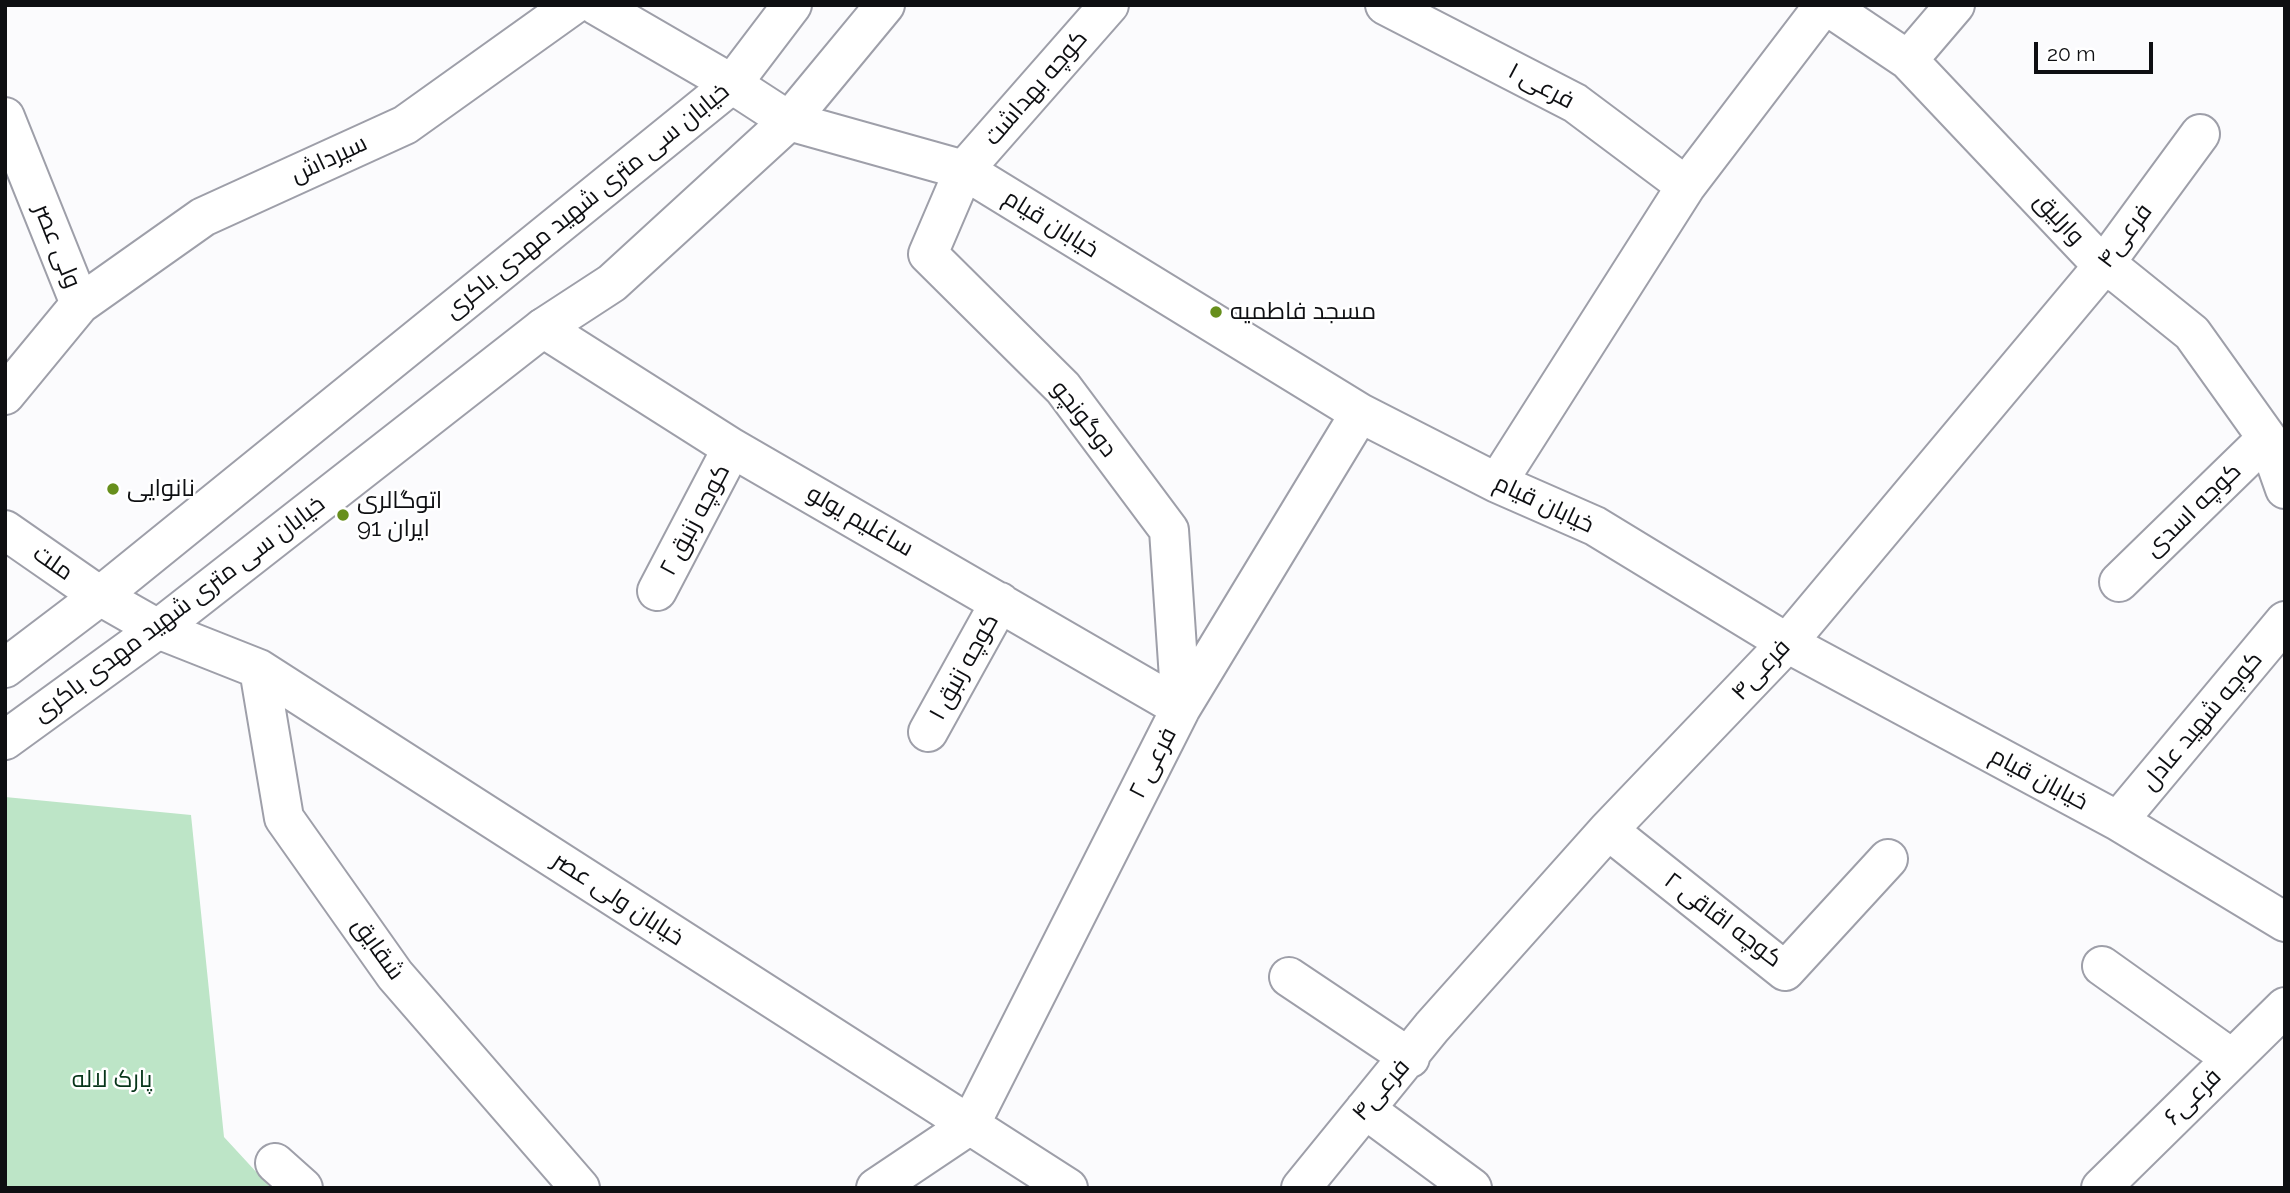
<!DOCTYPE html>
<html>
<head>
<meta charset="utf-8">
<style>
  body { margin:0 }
  #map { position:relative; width:2290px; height:1193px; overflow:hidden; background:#fbfbfd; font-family:Raleway,sans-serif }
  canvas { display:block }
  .frame { position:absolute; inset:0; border:7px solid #0e0f12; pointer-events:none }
  .scale { position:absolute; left:2034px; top:42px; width:119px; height:32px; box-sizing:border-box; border:4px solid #0e0f12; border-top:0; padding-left:9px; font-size:21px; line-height:24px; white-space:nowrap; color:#0e0f12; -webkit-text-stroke:5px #fff; paint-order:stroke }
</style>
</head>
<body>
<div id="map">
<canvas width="2290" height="1193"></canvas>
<div class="frame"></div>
<div class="scale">20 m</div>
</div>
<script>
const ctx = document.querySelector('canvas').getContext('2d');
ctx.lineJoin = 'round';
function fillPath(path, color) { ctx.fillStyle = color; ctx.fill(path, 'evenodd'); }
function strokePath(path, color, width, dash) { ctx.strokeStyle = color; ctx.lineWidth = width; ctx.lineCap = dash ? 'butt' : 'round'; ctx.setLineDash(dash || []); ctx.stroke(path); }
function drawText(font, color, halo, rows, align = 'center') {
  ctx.font = font + ' Raleway,Cairo,sans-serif'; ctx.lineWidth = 5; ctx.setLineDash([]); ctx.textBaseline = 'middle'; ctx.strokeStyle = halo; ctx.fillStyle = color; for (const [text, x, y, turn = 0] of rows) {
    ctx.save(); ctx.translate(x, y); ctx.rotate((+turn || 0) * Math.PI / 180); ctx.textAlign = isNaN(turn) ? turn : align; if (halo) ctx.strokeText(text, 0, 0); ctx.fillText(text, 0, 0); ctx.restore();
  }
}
fillPath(new Path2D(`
  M 5,797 L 191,815 L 224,1137 L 271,1188 L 5,1188 Z`), '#bde5c7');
const street = new Path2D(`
  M 596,5 L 732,84 L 789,121 L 964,170 L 1360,413 L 1497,483 L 1595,526 L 1787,643 L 2118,821 L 2285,922
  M 1109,5 L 964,170 L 928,254 L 1063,388 L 1169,530 L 1181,708
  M 1385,5 L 1575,103 L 1686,186
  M 1826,5 L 1908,60 L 2103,266 L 2120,275 L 2192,333 L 2267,438 L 2285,489
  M 1908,60 L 1955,5
  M 5,117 L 80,304 L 5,395
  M 80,304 L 203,217 L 405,125 L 573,5
  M 543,328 L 732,448 L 1181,708
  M 1497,483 L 1686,186 L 1824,5
  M 5,530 L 100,596 L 158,629 L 259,669 L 1068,1188
  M 2119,582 L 2267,438
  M 657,591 L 732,448
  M 259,669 L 284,818 L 395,975 L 580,1188
  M 928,732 L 1000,602
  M 2118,821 L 2285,621
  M 1608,830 L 1785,971 L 1888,859
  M 2102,966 L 2231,1058
  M 1289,977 L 1410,1058
  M 1365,1109 L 1472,1188
  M 275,1163 L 303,1188
  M 876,1188 L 970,1125 L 1181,708 L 1360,413
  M 1301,1188 L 1432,1027 L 1608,830 L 1787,643 L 2103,266 L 2200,134
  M 2101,1188 L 2285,1007`);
const secondary = new Path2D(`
  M 5,668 L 100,596 L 732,84 L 792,5
  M 5,740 L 158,629 L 543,328 L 612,283 L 789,121 L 885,5`);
strokePath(street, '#9e9fa9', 42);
strokePath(secondary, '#9e9fa9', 42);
strokePath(street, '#fff', 38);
strokePath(secondary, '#fff', 38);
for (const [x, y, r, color] of [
  [1216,312,7,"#678f1c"],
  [113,489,7,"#678f1c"],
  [343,515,7,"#678f1c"]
]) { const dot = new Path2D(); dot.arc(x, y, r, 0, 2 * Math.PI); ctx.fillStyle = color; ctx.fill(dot); strokePath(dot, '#fff', 2.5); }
drawText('24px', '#0e0f12', '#fff', [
  ["فرعی ۱",1541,86,28],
  ["کوچه بهداشت",1036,88,-49],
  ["سیرداش",329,159,-25],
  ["خیابان سی متری شهید مهدی باکری",587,201,-39],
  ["وارلیق",2059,219,47],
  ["خیابان قیام",1051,224,32],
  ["فرعی۴",2125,236,-53],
  ["ولی عصر",57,246,68],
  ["دوگونچو",1084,419,52],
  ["خیابان قیام",1544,504,25],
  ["کوچه اسدی",2193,510,-44],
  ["کوچه زنبق ۲",695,520,-62],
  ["ساغلیم یولو",860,521,30],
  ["ملت",53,563,35],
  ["خیابان سی متری شهید مهدی باکری",179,609,-37],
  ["کوچه زنبق ۱",964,667,-61],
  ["فرعی۴",1761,670,-47],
  ["کوچه شهید عادل",2202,721,-50],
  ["فرعی ۲",1153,763,-63],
  ["خیابان قیام",2039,779,28],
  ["خیابان ولی عصر",618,899,33],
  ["کوچه اقاقی ۲",1723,920,37],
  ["شقایق",378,949,54],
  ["فرعی۴",1381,1090,-49],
  ["فرعی۶",2193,1097,-45]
]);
drawText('24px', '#0e0f12', '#fff', [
  ["مسجد فاطمیه",1230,312],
  ["نانوایی",127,489],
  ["اتوگالری",357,501],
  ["ایران 91",357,529]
], 'left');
drawText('24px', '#07351a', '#fff', [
  ["پارک لاله",112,1080]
]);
</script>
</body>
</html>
